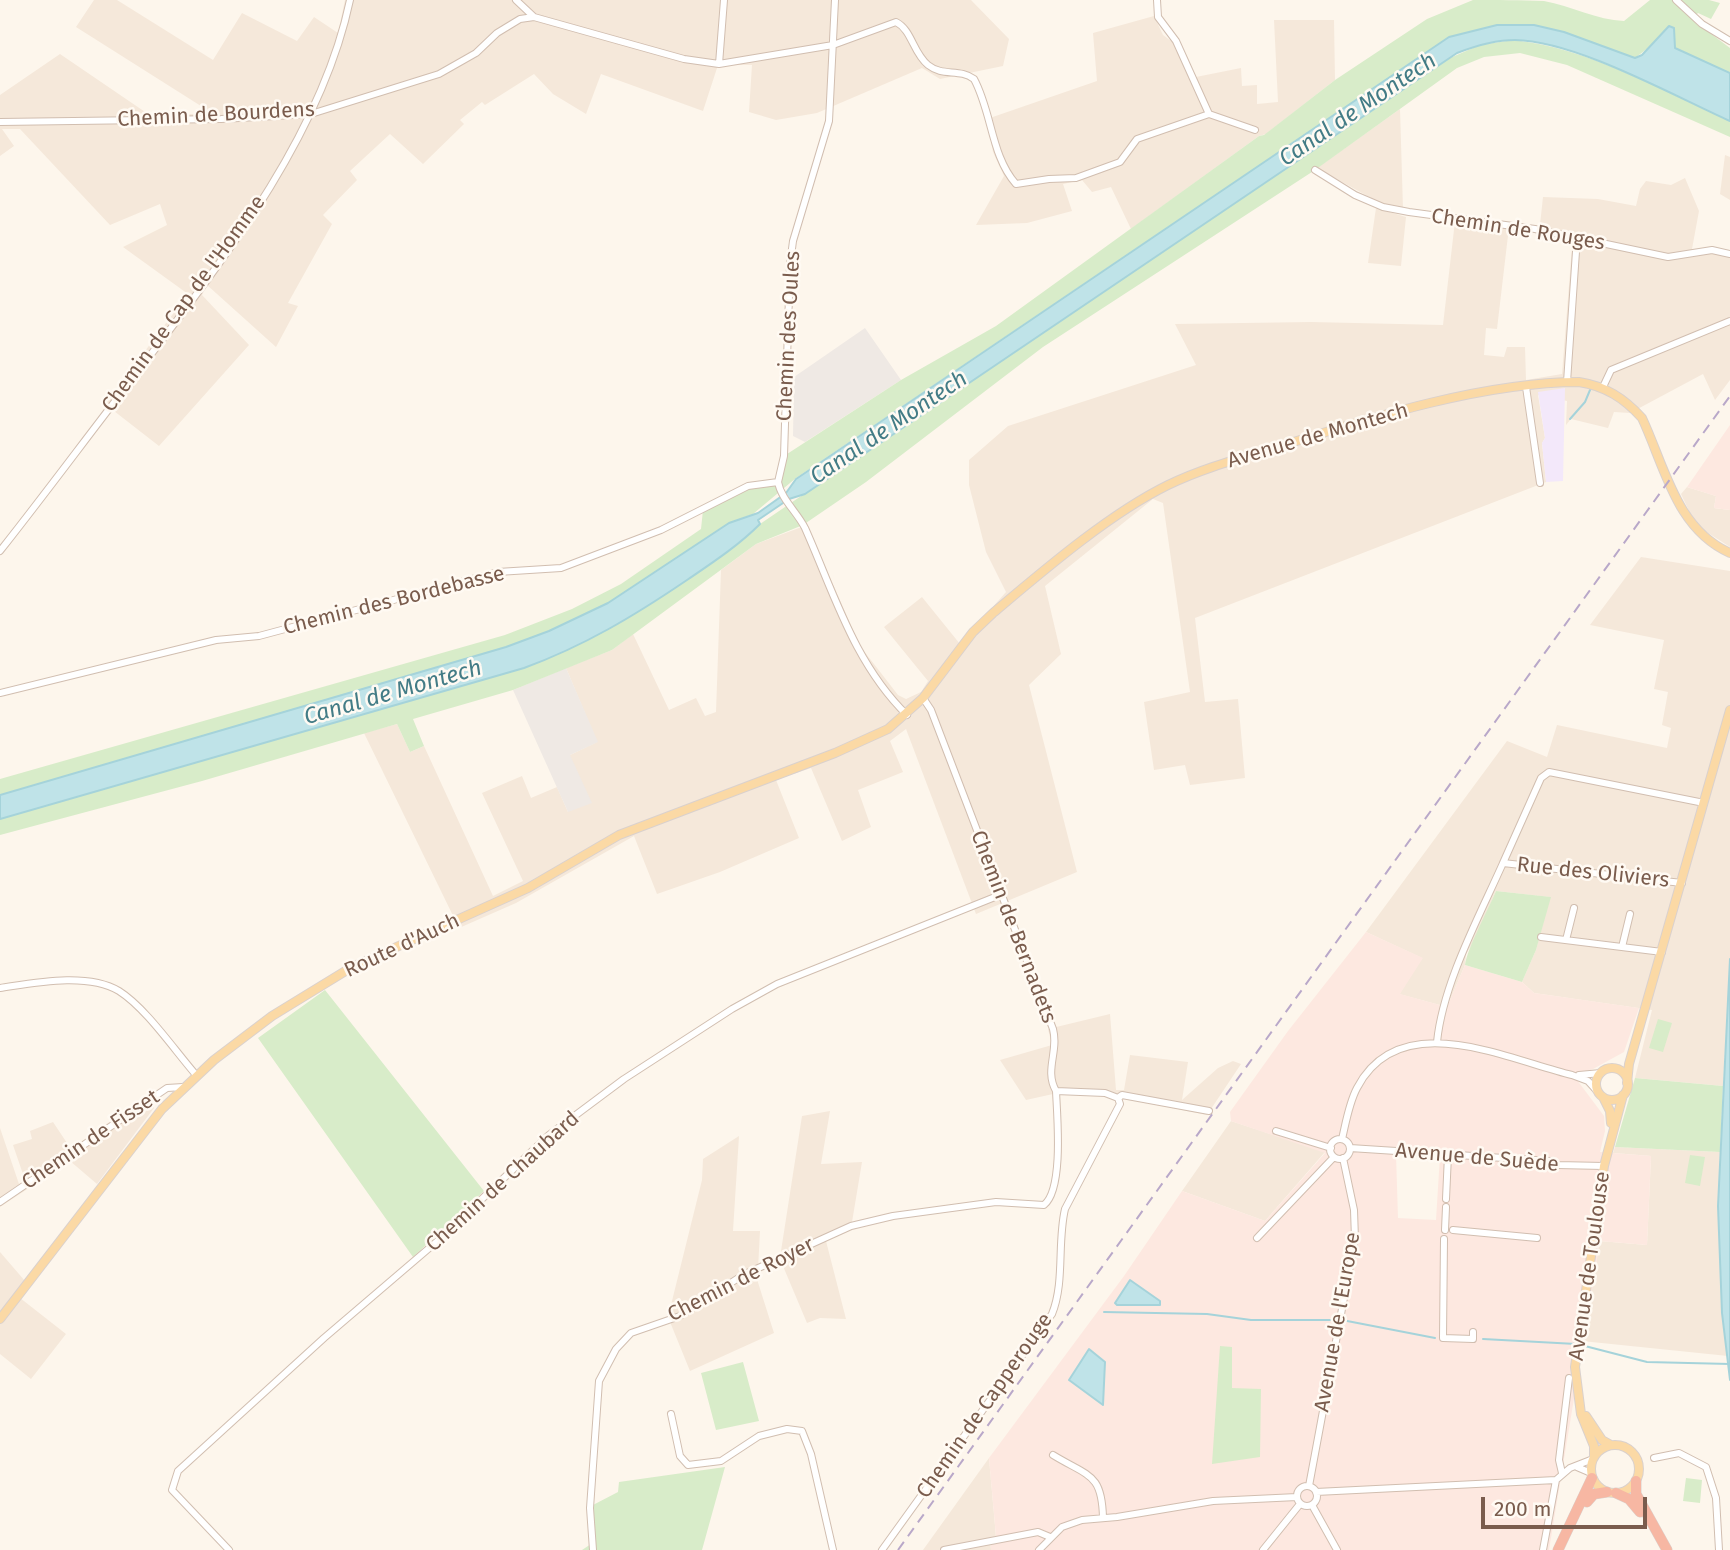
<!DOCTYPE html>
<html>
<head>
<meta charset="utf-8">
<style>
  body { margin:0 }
  #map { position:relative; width:1730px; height:1550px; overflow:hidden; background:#fdf6ec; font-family:"Fira Sans",sans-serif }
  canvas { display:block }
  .scale { position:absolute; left:1481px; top:1497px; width:166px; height:32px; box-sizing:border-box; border:4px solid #7a5c4d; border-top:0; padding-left:9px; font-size:21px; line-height:24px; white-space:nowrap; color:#7a5c4d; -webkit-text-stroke:5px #fffaf3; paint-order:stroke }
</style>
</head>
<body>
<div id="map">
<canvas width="1730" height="1550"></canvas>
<div class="scale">200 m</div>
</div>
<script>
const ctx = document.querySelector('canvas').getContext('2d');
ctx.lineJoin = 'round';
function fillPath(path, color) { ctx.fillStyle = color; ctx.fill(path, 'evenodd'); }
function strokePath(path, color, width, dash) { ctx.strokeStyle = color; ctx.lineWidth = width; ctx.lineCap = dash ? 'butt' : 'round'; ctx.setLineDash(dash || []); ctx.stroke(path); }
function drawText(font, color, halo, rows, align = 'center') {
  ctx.font = font + ' "Fira Sans",sans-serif'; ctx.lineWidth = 5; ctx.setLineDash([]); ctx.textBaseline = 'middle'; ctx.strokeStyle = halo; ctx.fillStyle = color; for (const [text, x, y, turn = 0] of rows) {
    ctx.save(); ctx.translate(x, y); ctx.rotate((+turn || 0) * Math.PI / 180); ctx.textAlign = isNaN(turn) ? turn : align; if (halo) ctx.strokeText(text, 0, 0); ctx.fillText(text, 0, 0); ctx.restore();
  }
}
fillPath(new Path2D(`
  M 94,0 L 117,0 L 213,60 L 242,13 L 297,41 L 314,17 L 338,33 L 345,0 L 971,0 L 1009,39 L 1003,66 L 940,79 L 922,68 L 817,113 L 776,120 L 749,112 L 752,65 L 718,65 L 703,111 L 601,74 L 586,114 L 553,94 L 534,74 L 485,105 L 482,102 L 460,120 L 464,124 L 423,164 L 390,134 L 350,171 L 357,180 L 323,215 L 332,224 L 288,303 L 298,306 L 276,347 L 207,285 L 202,295 L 249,345 L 159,446 L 105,404 L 188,294 L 123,247 L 167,225 L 160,204 L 110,225 L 20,129 L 2,129 L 14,146 L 0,156 L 0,95 L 60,54 L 151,116 L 212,113 L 76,27 Z
  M 1154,16 L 1163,35 L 1174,43 L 1191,78 L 1241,68 L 1242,86 L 1257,85 L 1257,104 L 1278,102 L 1274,20 L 1334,20 L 1335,80 L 1266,134 L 1259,136 L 1131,229 L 1111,187 L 1092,192 L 1082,180 L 1063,184 L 1072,211 L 1027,223 L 976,225 L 1004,176 L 993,152 L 987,119 L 1097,81 L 1093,33 Z
  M 1400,109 L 1403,209 L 1380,203 L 1317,168 Z
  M 1725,155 L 1730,157 L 1730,200 L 1720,194 Z
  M 1685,178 L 1699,211 L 1692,249 L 1730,251 L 1730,380 L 1715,400 L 1703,374 L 1630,413 L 1614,412 L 1608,428 L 1571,419 L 1566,425 L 1567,401 L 1538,395 L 1545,438 L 1542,443 L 1546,482 L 1195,618 L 1205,702 L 1238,699 L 1245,778 L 1190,785 L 1185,765 L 1154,770 L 1144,702 L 1190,692 L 1163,503 L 1153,499 L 1045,586 L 1061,654 L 1029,685 L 1077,872 L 976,914 L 906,729 L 890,741 L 903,772 L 858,790 L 871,827 L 842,841 L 811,768 L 776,780 L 799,838 L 720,872 L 657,894 L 634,836 L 516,903 L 459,928 L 364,733 L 397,724 L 410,752 L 424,746 L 493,896 L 523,881 L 482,793 L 522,776 L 531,798 L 557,787 L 568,812 L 570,755 L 597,742 L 566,668 L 612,650 L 633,634 L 669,710 L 696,698 L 705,716 L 716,712 L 721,570 L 756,544 L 807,525 L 860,646 L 898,695 L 906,699 L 921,692 L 928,681 L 884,627 L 922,597 L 960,644 L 1006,592 L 986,552 L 969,485 L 969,460 L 1008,426 L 1196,365 L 1175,324 L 1311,322 L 1443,325 L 1455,221 L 1509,227 L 1497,329 L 1486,328 L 1484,355 L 1504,357 L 1507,347 L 1525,347 L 1526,380 L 1562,374 L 1572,247 L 1566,238 L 1539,234 L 1543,197 L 1598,199 L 1636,206 L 1640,189 L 1646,181 L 1671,185 Z
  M 1376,208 L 1406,217 L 1401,266 L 1368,263 Z
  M 1687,487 L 1716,496 L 1714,508 L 1730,510 L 1730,547 L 1702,529 L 1690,513 L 1681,494 Z
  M 1641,557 L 1730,571 L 1730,959 L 1723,1086 L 1635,1078 L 1652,1010 L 1534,993 L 1522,982 L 1536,950 L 1550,897 L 1496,891 L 1477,936 L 1466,954 L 1465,965 L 1447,1007 L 1399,994 L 1422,958 L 1366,932 L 1507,741 L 1547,757 L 1557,725 L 1667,748 L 1671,728 L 1662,725 L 1668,692 L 1654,689 L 1664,640 L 1590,625 Z
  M 1110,1014 L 1116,1090 L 1124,1090 L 1130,1055 L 1188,1062 L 1182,1100 L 1218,1068 L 1233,1061 L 1241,1064 L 1207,1115 L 1112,1096 L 1053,1094 L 1026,1100 L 1000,1060 L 1052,1045 L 1048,1029 Z
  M 149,1094 L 154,1108 L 97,1184 L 70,1161 L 0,1207 L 0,1128 L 19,1184 L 25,1180 L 13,1145 L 32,1139 L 30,1131 L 53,1122 L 71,1149 Z
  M 830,1111 L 821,1164 L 862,1162 L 852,1222 L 854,1228 L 826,1241 L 846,1319 L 820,1318 L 807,1323 L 780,1259 L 781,1251 L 802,1116 Z
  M 1231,1121 L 1325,1152 L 1265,1221 L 1182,1191 Z
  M 739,1136 L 733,1231 L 760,1231 L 758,1269 L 755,1273 L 774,1333 L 690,1371 L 668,1317 L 702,1180 L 703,1159 Z
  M 1615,1147 L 1720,1152 L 1718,1207 L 1728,1356 L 1582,1341 L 1600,1241 L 1647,1245 L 1651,1156 L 1613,1153 Z
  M 0,1252 L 25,1281 L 15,1294 L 66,1334 L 31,1379 L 0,1354 Z
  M 989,1458 L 996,1537 L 990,1538 L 991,1550 L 923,1550 Z`), '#f5e8da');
fillPath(new Path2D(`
  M 1730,425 L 1730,510 L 1714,508 L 1716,496 L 1687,487 Z
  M 1366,932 L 1423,958 L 1400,994 L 1447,1007 L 1465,965 L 1522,982 L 1534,993 L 1639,1008 L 1624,1052 L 1593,1069 L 1578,1073 L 1577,1080 L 1604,1116 L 1605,1131 L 1600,1152 L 1651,1156 L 1647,1245 L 1600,1241 L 1549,1550 L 991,1550 L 990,1538 L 996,1536 L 989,1458 L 1124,1276 L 1182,1191 L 1265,1221 L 1325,1153 L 1231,1121 L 1230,1112 L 1288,1031 ZM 1396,1154 L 1440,1156 L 1436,1220 L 1398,1218 Z`), '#fde8e0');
fillPath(new Path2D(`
  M 865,328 L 901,380 L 805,442 L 793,436 L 794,377 Z
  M 566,668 L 598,742 L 570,755 L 592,803 L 568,812 L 513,690 Z`), '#efe9e4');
fillPath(new Path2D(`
  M 1565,388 L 1563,481 L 1546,482 L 1542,443 L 1545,438 L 1538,392 Z`), '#f3e8fa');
fillPath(new Path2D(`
  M 1473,0 C 1496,0 1522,0 1544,1 C 1571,6 1597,20 1624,21 L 1650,0 L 1709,0 L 1720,3 L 1711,19 L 1698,13 L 1694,17 L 1698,24 L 1730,48 L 1730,73 L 1675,48 L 1674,28 L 1635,58 L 1534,25 L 1497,25 L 1449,37 L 796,478 L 753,514 L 729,523 L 608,603 L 549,631 L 506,647 L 0,795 L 0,779 L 505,635 L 572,609 L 621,584 L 701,529 L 703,510 L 748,486 L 778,482 L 784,456 L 901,380 L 996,326 L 1259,136 L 1264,135 L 1335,80 L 1427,19 Z
  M 1513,40 C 1590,48 1660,90 1730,121 L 1730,137 L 1567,65 L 1520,53 L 1484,57 L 1457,68 L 1315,170 L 1043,347 L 866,482 L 803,525 L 756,544 L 612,650 L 513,690 L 413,719 L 424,746 L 410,752 L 397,724 L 202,781 L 0,835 L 0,819 L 524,668 C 584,646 634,616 687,580 C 712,563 738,546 760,524 L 1436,64 L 1480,45 Z
  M 1496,891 L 1551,897 L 1536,950 L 1522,982 L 1465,965 C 1467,949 1488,910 1496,891 Z
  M 325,990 L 484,1191 L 413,1257 L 258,1038 Z
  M 1658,1019 L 1672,1023 L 1663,1052 L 1649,1048 Z
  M 1635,1078 L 1723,1086 L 1720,1152 L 1615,1147 Z
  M 1690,1155 L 1705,1157 L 1700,1186 L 1685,1183 Z
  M 1220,1346 L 1232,1347 L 1232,1388 L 1261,1389 L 1260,1457 L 1212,1464 Z
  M 743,1362 L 759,1421 L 716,1430 L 701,1373 Z
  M 725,1467 L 702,1550 L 582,1550 L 594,1542 L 593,1505 L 618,1492 L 619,1482 Z
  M 1686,1478 L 1702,1480 L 1700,1503 L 1683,1501 Z`), '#d8ecc9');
const water = new Path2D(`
  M 1497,25 L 1534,25 L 1564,32 L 1635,58 L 1642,55 L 1669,26 L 1674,28 L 1675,48 L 1730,73 L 1730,121 C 1672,95 1576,41 1515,40 C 1495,40 1475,46 1457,53 L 805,494 L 789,499 L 758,520 L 760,524 C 738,546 712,563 687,580 C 634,616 584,646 524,668 L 0,819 L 0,795 L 506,647 L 549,631 L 608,603 L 729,523 L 758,513 L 786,493 L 796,479 L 1449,37 Z
  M 1730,959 L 1730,1380 L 1722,1313 L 1718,1206 Z
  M 1130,1280 L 1160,1301 L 1160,1305 L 1117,1305 L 1115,1303 Z
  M 1089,1349 L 1105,1362 L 1103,1405 L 1069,1380 Z`);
fillPath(water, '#bfe3e8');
strokePath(water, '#a5d3da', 2);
strokePath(new Path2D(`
  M 1570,419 L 1585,402 L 1590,390
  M 1104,1312 L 1207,1314 L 1251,1320 L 1337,1320
  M 1342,1320 L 1435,1338
  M 1483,1339 L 1576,1344
  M 1581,1345 L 1647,1362 L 1730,1364`), '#a5d3da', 2);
const minor = new Path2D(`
  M 516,0 L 534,17 L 684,59 L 719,64 L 833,45 L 896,22 C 912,30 913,53 928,65 C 943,77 959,68 974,79 C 992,112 991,156 1016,184 L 1049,179 L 1076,178 L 1120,162 L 1137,139 L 1209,114
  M 835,0 L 829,121 L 793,241 L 790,264 L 784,456 L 778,482 C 781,499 797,512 805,528 C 834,593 854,663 907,715
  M 1157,0 L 1158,17 L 1176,41 L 1209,114 L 1255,130
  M 1676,0 L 1702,24 L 1730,41
  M 719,64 L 724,0
  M 0,122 L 221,119 L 311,114 L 439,74 L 476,53 L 497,33 L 520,19 L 534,17
  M 1315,170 L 1355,195 L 1383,207 L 1409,212 L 1535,229 L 1668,257 L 1712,250 L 1730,254
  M 1567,382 L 1577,237
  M 1526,387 L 1540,483
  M 1603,387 L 1611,370 L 1730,321
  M 0,551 C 46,493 90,433 136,374 C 220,264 321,138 350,0
  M 0,693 L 216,640 L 259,636 L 498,572 L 561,568 L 661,530 L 748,486 L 778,482
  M 923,698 L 931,710 L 1053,1029 C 1059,1052 1044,1070 1056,1091 L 1105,1093 L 1118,1098 L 1122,1095 L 1209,1111
  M 1503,863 L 1541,778 L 1549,772 L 1704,803
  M 1541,937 L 1662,952
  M 1566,940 L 1574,908
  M 1622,947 L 1630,914
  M 0,988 C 34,983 87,972 119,991 C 146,1008 175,1051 197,1076
  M 1437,1042 C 1443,983 1479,917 1503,863 L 1682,883
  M 1579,1075 L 1601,1073
  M 1276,1131 L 1331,1148
  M 1342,1139 C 1346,1122 1349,1103 1357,1088 C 1400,1006 1506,1059 1572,1075 L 1588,1081 L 1598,1092
  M1330 1149a10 10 0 1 1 20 0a10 10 0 1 1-20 0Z
  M 1350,1148 L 1550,1161 L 1557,1165 L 1604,1166
  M 1446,1199 L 1448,1155
  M 0,1202 L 167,1088 L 183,1087
  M 1445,1230 L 1446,1207
  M 1453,1230 L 1537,1238
  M 1257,1238 L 1334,1157
  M 1444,1239 L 1443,1338 L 1473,1339 L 1473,1332
  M 671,1414 L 680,1456 L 688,1465 L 721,1461 L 759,1436 L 787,1429 L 802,1431 L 811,1454 L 833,1550
  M 1053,1455 C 1089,1477 1102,1473 1103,1518
  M 1654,1458 L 1679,1453 L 1706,1467 L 1716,1498 L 1719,1550
  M 1577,1467 L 1591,1473
  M 1562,1473 L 1559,1460 L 1569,1378
  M1297 1496a10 10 0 1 1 20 0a10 10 0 1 1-20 0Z
  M 1309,1486 L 1355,1239 L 1354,1210 L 1343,1158
  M 1316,1492 L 1556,1480
  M 1312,1505 L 1337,1550
  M 229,1550 L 172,1490 L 178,1471 L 324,1338 L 441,1238 L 549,1135 L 624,1079 L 732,1009 L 777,984 L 1000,895
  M 593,1550 L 590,1508 L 599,1381 L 616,1349 L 631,1333 L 680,1316 L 743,1275 L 851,1226 L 893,1216 L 996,1202 L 1044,1205 C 1064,1189 1057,1115 1056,1091
  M 882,1550 L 1052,1314 C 1065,1282 1057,1243 1065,1209 L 1120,1104 L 1118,1098
  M 944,1550 L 1038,1532 L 1050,1537
  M 1039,1550 L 1062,1527 L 1082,1520 L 1117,1517 L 1213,1501 L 1297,1497
  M 1263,1550 L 1300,1504
  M 1543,1550 L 1556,1480 L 1570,1468 L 1593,1459`);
const major = new Path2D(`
  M1596 1084a16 16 0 1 1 32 0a16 16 0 1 1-32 0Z
  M 1627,1083 L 1629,1064 L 1730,710
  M 1603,1097 L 1610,1111 L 1611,1123
  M 0,1319 L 162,1109 L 214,1060 L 272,1016 L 352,967 L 528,888 L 619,835 L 835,753 L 888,729 L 923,698 L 973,632 L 993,613 C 1044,570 1109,514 1168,485 C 1205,467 1245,457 1284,445 C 1373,417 1485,382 1579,382 C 1605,386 1624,398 1642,418 C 1665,467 1676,529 1730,553
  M 1586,1416 L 1602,1440 L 1611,1445
  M1591 1469a24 24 0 1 1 48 0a24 24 0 1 1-48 0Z
  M 1594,1456 L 1594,1446 L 1581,1414 L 1575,1367 L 1604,1166 L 1623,1095`);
const highway = new Path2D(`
  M 1636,1481 L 1636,1494 L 1667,1550
  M 1616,1493 L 1629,1499 L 1640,1512
  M 1587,1502 L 1594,1494 L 1607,1492
  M 1558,1550 L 1592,1478`);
strokePath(minor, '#d1beb0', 8);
strokePath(major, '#dad1cd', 10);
strokePath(highway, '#dad1cd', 11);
strokePath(minor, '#fff', 6);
strokePath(major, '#fbd9a5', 8);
strokePath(highway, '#f7b7a3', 10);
strokePath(new Path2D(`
  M 898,1550 L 1730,396`), '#b9a8c9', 2, [10, 7]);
drawText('21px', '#7a5c4d', '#fffaf3', [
  ["Chemin de Bourdens",216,115,-3],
  ["Chemin de Rouges",1518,230,9],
  ["Chemin de Cap de l'Homme",184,304,-54],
  ["Chemin des Oules",789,336,-87],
  ["Avenue de Montech",1318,436,-16],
  ["Chemin des Bordebasse",394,601,-14],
  ["Rue des Oliviers",1593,873,6],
  ["Chemin de Bernadets",1013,927,69],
  ["Route d'Auch",402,946,-25],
  ["Chemin de Fisset",91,1140,-34],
  ["Avenue de Suède",1477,1158,5],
  ["Chemin de Chaubard",503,1182,-42],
  ["Avenue de Toulouse",1590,1266,-82],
  ["Chemin de Royer",741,1280,-27],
  ["Avenue de l'Europe",1338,1322,-80],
  ["Chemin de Capperouge",985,1406,-55]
]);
drawText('italic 23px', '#437c86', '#fffaf3', [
  ["Canal de Montech",1358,110,-34],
  ["Canal de Montech",889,428,-34],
  ["Canal de Montech",393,693,-16]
]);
</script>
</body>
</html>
